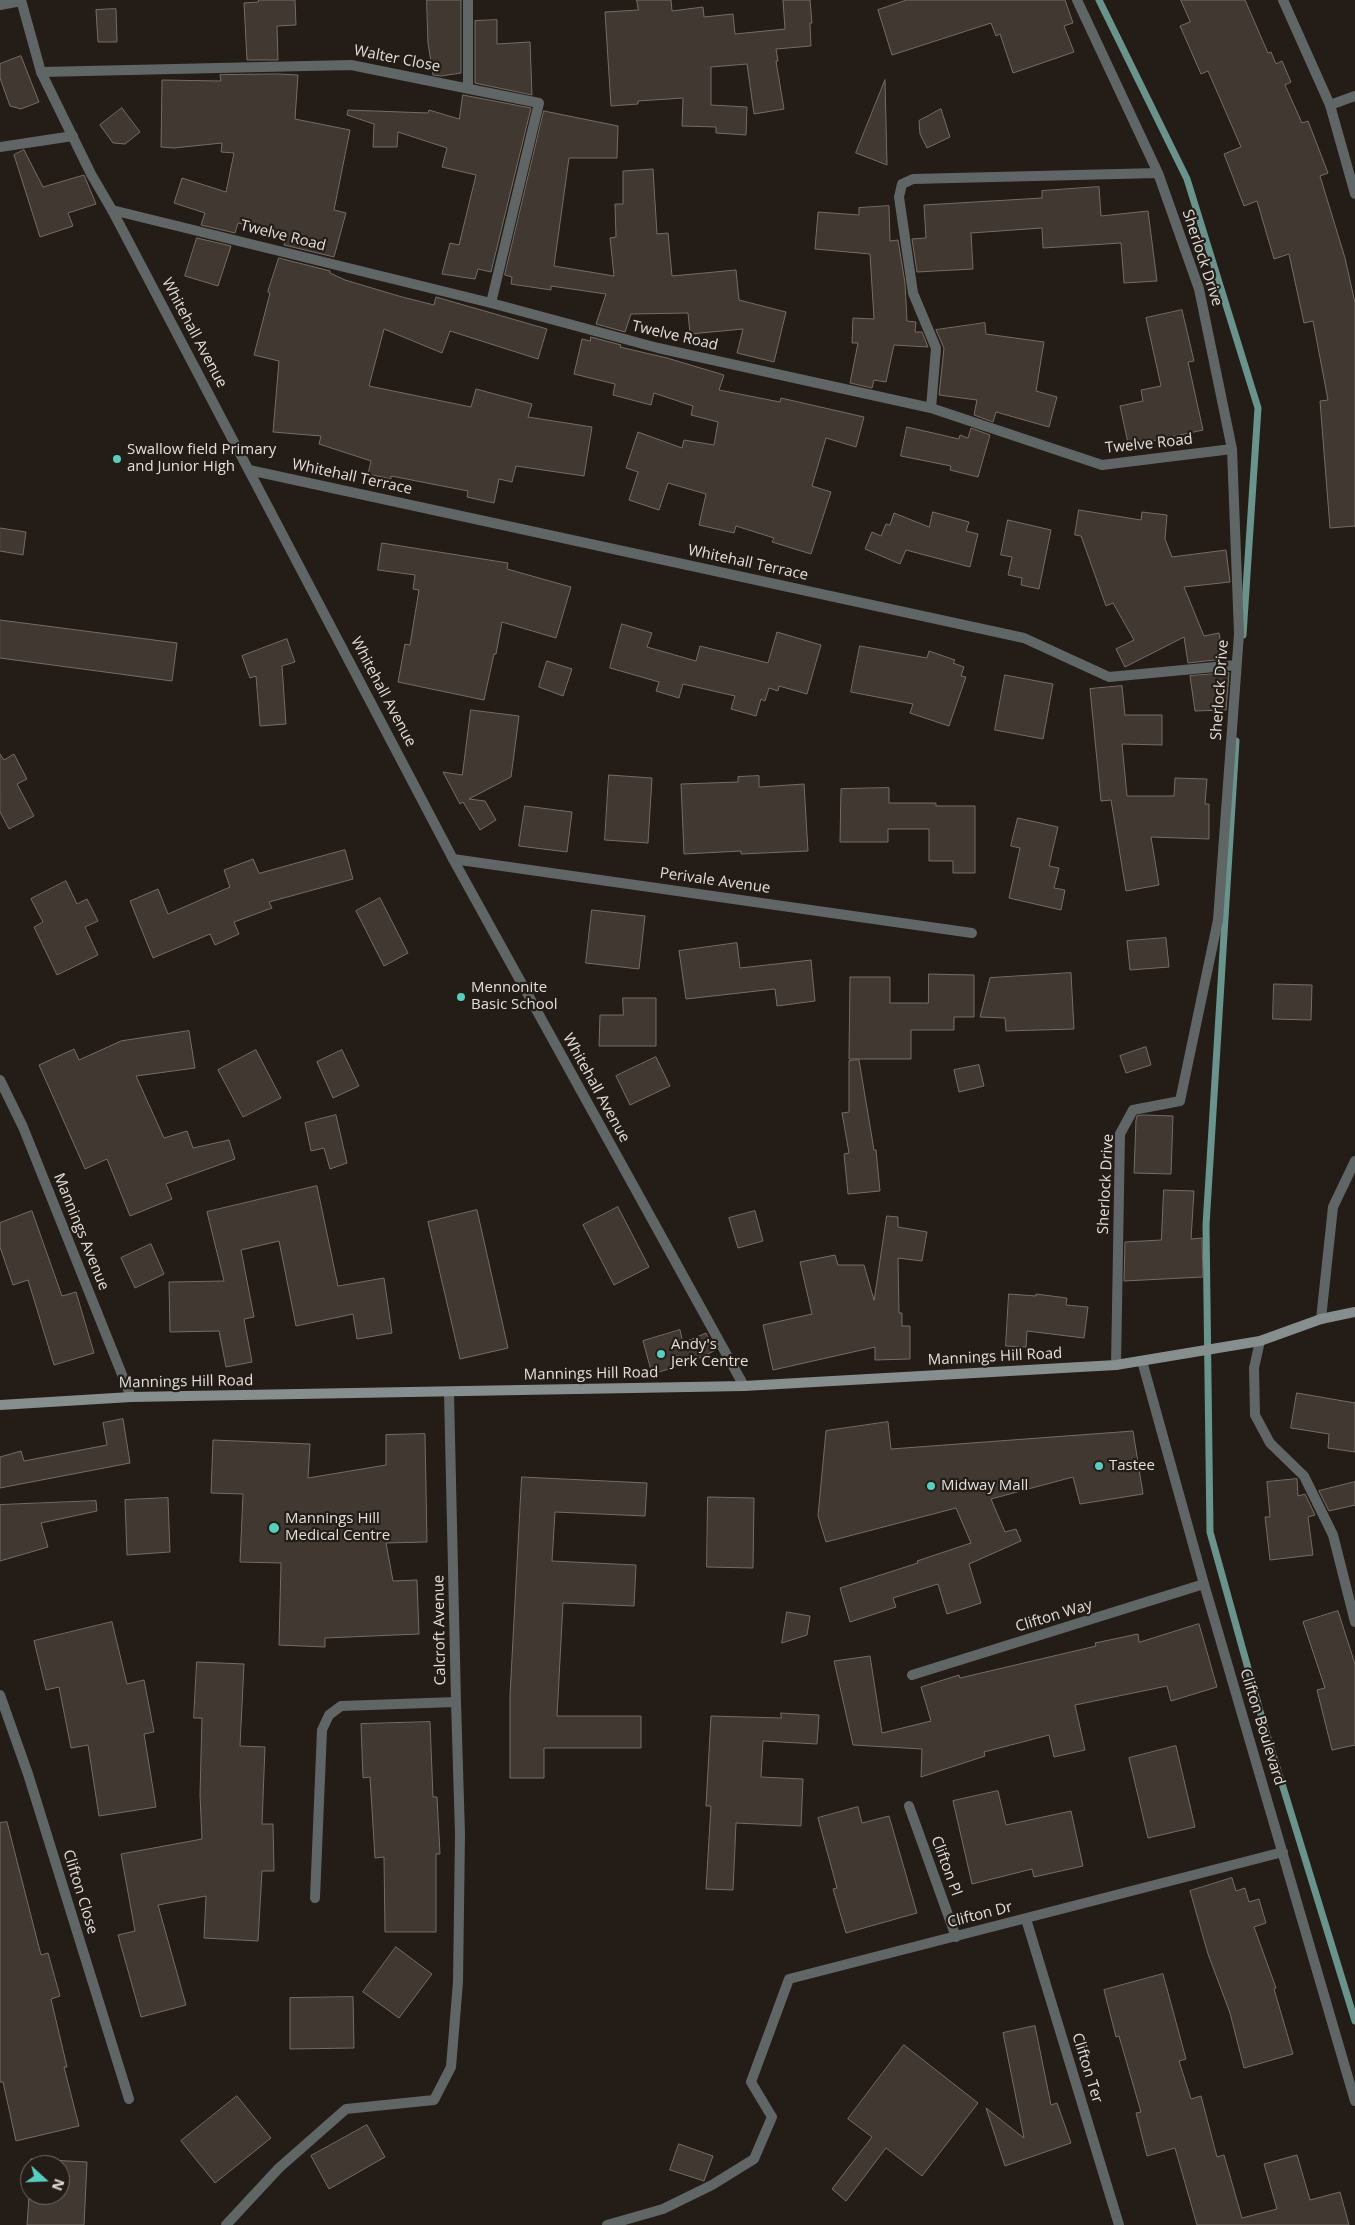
<!DOCTYPE html>
<html>
<head>
<meta charset="utf-8">
<style>
  body { margin:0 }
  #map { position:relative; width:1355px; height:2225px; overflow:hidden; background:#231c17; font-family:"Open Sans",sans-serif }
  canvas { display:block }
  .north { position:absolute; left:20px; top:2155px; width:50px; height:50px; box-sizing:border-box; background:#231c17; border:1px solid #706a65; border-radius:50%; rotate:110deg; font-size:14px; font-weight:700; line-height:20px; text-align:center; color:#e3deda }
  .north::after { content:''; display:block; margin:auto; width:18px; height:22px; background:#58cebf; clip-path:polygon(50% 0,100% 100%,50% 72%,0 100%) }
</style>
</head>
<body>
<div id="map">
<canvas width="1355" height="2225"></canvas>
<div class="north">N</div>
</div>
<script>
const ctx = document.querySelector('canvas').getContext('2d');
ctx.lineJoin = 'round';
function strokePath(path, color, width, dash) { ctx.strokeStyle = color; ctx.lineWidth = width; ctx.lineCap = dash ? 'butt' : 'round'; ctx.setLineDash(dash || []); ctx.stroke(path); }
function fillPath(path, color) { ctx.fillStyle = color; ctx.fill(path, 'evenodd'); }
function drawText(font, color, halo, rows, align = 'center') {
  ctx.font = font + ' "Open Sans",sans-serif'; ctx.lineWidth = 4.5; ctx.setLineDash([]); ctx.textBaseline = 'middle'; ctx.strokeStyle = halo; ctx.fillStyle = color; for (const [text, x, y, turn = 0] of rows) {
    ctx.save(); ctx.translate(x, y); ctx.rotate((+turn || 0) * Math.PI / 180); ctx.textAlign = isNaN(turn) ? turn : align; if (halo) ctx.strokeText(text, 0, 0); ctx.fillText(text, 0, 0); ctx.restore();
  }
}
strokePath(new Path2D(`
  M 1099,0 L 1187,179 L 1258,408 L 1243,635
  M 1236,741 L 1206,1225 L 1210,1532 L 1263,1722 L 1355,2021`), '#6a938c', 7);
const building = new Path2D(`
  M 259,0 L 295,0 L 296,25 L 277,26 L 278,60 L 247,60 L 244,3 L 258,2 Z
  M 427,0 L 461,0 L 461,73 L 441,76 L 433,75 L 428,43 Z
  M 637,0 L 671,0 L 672,11 L 703,7 L 704,17 L 733,14 L 735,34 L 785,29 L 783,0 L 810,0 L 812,23 L 810,23 L 811,46 L 776,49 L 778,61 L 776,61 L 784,109 L 754,114 L 747,64 L 711,67 L 711,105 L 747,107 L 746,135 L 716,133 L 716,127 L 682,126 L 683,98 L 638,101 L 638,104 L 611,106 L 605,12 L 638,10 Z
  M 907,0 L 1065,0 L 1073,23 L 1064,26 L 1074,52 L 1013,73 L 1000,34 L 996,36 L 991,23 L 892,55 L 878,10 Z
  M 1181,0 L 1245,0 L 1268,53 L 1271,52 L 1276,64 L 1282,61 L 1291,82 L 1285,85 L 1302,123 L 1308,121 L 1328,173 L 1320,176 L 1345,258 L 1355,303 L 1355,526 L 1330,528 L 1320,401 L 1328,400 L 1313,321 L 1304,323 L 1289,254 L 1274,259 L 1257,201 L 1244,206 L 1224,154 L 1241,147 L 1208,71 L 1201,74 L 1180,26 L 1190,22 Z
  M 116,9 L 117,42 L 98,42 L 96,10 Z
  M 497,20 L 497,44 L 530,42 L 532,95 L 475,83 L 475,21 Z
  M 21,56 L 39,102 L 21,109 L 10,106 L 0,78 L 0,64 Z
  M 279,74 L 298,75 L 295,119 L 350,130 L 334,210 L 346,213 L 334,257 L 284,245 L 287,235 L 238,223 L 235,233 L 201,225 L 205,213 L 174,203 L 182,178 L 226,192 L 234,153 L 221,152 L 222,143 L 174,148 L 161,147 L 162,80 L 221,81 L 220,75 Z
  M 885,80 L 887,165 L 856,153 Z
  M 463,95 L 531,108 L 491,272 L 478,269 L 475,279 L 442,274 L 450,243 L 459,245 L 476,175 L 442,167 L 447,148 L 398,132 L 397,147 L 373,147 L 374,124 L 347,115 L 348,110 L 428,113 L 429,110 L 459,119 Z
  M 122,108 L 140,132 L 125,144 L 113,143 L 100,125 Z
  M 941,109 L 950,137 L 927,148 L 920,134 L 919,121 Z
  M 544,111 L 618,126 L 617,158 L 569,158 L 554,266 L 614,276 L 610,238 L 616,237 L 615,204 L 623,204 L 623,171 L 653,169 L 657,234 L 668,233 L 672,276 L 736,270 L 739,300 L 786,312 L 774,362 L 737,353 L 743,329 L 690,334 L 688,313 L 631,314 L 625,332 L 596,324 L 606,294 L 551,286 L 551,290 L 511,284 L 512,277 L 505,275 Z
  M 24,150 L 43,187 L 84,175 L 96,204 L 68,213 L 73,226 L 40,237 L 14,155 Z
  M 1099,187 L 1101,216 L 1148,211 L 1157,281 L 1124,283 L 1121,243 L 1043,248 L 1042,228 L 971,233 L 973,269 L 917,272 L 912,239 L 926,238 L 924,205 L 1042,198 L 1042,191 Z
  M 889,206 L 890,241 L 898,240 L 905,283 L 907,321 L 916,322 L 915,332 L 922,332 L 928,347 L 894,345 L 886,382 L 874,380 L 872,388 L 850,383 L 858,343 L 852,343 L 853,318 L 874,319 L 870,254 L 815,249 L 818,212 L 859,215 L 859,208 Z
  M 197,238 L 231,246 L 218,286 L 185,276 Z
  M 279,258 L 330,271 L 330,273 L 345,280 L 402,297 L 434,305 L 436,297 L 547,329 L 538,359 L 450,331 L 442,353 L 384,329 L 369,386 L 471,407 L 476,389 L 532,404 L 528,417 L 592,427 L 584,476 L 516,466 L 512,482 L 499,479 L 494,503 L 467,497 L 468,491 L 391,476 L 391,479 L 368,474 L 371,461 L 319,444 L 321,436 L 273,432 L 279,361 L 254,355 L 270,293 L 268,292 Z
  M 1182,310 L 1194,361 L 1188,362 L 1203,430 L 1152,441 L 1151,438 L 1128,443 L 1120,406 L 1143,401 L 1141,390 L 1161,386 L 1146,318 Z
  M 985,323 L 986,334 L 1044,342 L 1036,391 L 1057,397 L 1049,427 L 996,412 L 993,422 L 974,415 L 977,400 L 939,395 L 944,348 L 936,330 Z
  M 591,337 L 621,345 L 620,347 L 667,358 L 724,375 L 719,390 L 780,402 L 781,398 L 864,417 L 856,447 L 826,438 L 812,486 L 831,492 L 811,554 L 772,542 L 774,538 L 736,526 L 734,533 L 699,525 L 706,494 L 668,483 L 659,510 L 629,500 L 638,472 L 626,468 L 638,432 L 682,448 L 684,440 L 714,445 L 718,422 L 691,415 L 693,406 L 654,393 L 651,405 L 613,395 L 615,384 L 574,374 L 582,339 L 590,341 Z
  M 907,427 L 959,439 L 960,435 L 968,438 L 971,428 L 990,435 L 978,477 L 950,470 L 951,466 L 901,456 Z
  M 1079,510 L 1141,520 L 1142,512 L 1167,515 L 1165,539 L 1172,557 L 1226,550 L 1230,582 L 1184,587 L 1204,636 L 1219,633 L 1224,659 L 1188,663 L 1184,637 L 1125,667 L 1116,649 L 1134,640 L 1113,603 L 1106,606 L 1081,536 L 1075,535 Z
  M 933,512 L 969,522 L 966,531 L 978,534 L 970,567 L 906,550 L 900,564 L 865,549 L 872,532 L 881,536 L 886,524 L 890,525 L 894,513 L 929,527 Z
  M 1008,520 L 1051,530 L 1039,589 L 1021,585 L 1022,578 L 1008,575 L 1012,557 L 1001,555 Z
  M 0,528 L 26,532 L 23,555 L 0,551 Z
  M 382,543 L 508,563 L 507,569 L 571,587 L 556,638 L 502,622 L 496,654 L 494,654 L 484,700 L 398,682 L 405,644 L 410,645 L 419,590 L 413,589 L 415,575 L 378,570 Z
  M 0,620 L 177,643 L 172,681 L 0,658 Z
  M 622,624 L 652,633 L 647,647 L 696,661 L 700,646 L 768,663 L 777,632 L 821,645 L 807,694 L 779,686 L 778,691 L 769,688 L 765,701 L 761,699 L 756,716 L 731,709 L 735,696 L 683,684 L 679,698 L 656,691 L 659,682 L 610,668 Z
  M 287,639 L 295,662 L 282,666 L 286,724 L 260,726 L 256,676 L 250,678 L 242,656 Z
  M 860,646 L 927,658 L 929,651 L 955,660 L 953,663 L 964,667 L 961,676 L 966,677 L 949,726 L 910,713 L 913,704 L 851,692 Z
  M 547,661 L 572,669 L 563,696 L 539,687 Z
  M 1229,673 L 1226,710 L 1195,711 L 1190,676 Z
  M 1005,675 L 1053,684 L 1043,739 L 995,730 Z
  M 1122,686 L 1125,715 L 1162,715 L 1162,745 L 1122,744 L 1127,796 L 1174,796 L 1175,778 L 1207,779 L 1205,804 L 1209,804 L 1209,839 L 1151,837 L 1159,885 L 1126,891 L 1111,800 L 1101,801 L 1090,689 Z
  M 471,710 L 519,716 L 511,777 L 469,799 L 485,801 L 496,820 L 480,830 L 463,802 L 460,804 L 443,772 L 462,775 Z
  M 0,754 L 4,760 L 14,754 L 27,779 L 17,784 L 34,816 L 9,829 L 0,812 Z
  M 609,775 L 652,778 L 648,843 L 605,840 Z
  M 759,776 L 759,787 L 804,784 L 808,851 L 741,854 L 741,851 L 684,854 L 681,784 L 738,782 L 738,777 Z
  M 889,788 L 889,803 L 936,803 L 936,806 L 975,806 L 975,873 L 953,873 L 953,861 L 929,861 L 929,829 L 888,829 L 888,842 L 840,842 L 841,789 Z
  M 525,806 L 572,812 L 567,852 L 519,846 Z
  M 1018,818 L 1058,827 L 1049,866 L 1059,868 L 1054,888 L 1065,890 L 1061,910 L 1009,898 L 1020,848 L 1011,846 Z
  M 345,850 L 353,879 L 269,902 L 272,908 L 234,922 L 239,934 L 215,945 L 210,934 L 153,958 L 130,901 L 158,889 L 168,914 L 230,887 L 224,870 L 253,859 L 259,873 Z
  M 66,881 L 77,904 L 87,899 L 98,921 L 85,927 L 98,955 L 57,975 L 34,927 L 43,922 L 31,899 Z
  M 380,898 L 408,953 L 384,966 L 356,911 Z
  M 592,910 L 645,916 L 639,969 L 586,963 Z
  M 1166,938 L 1169,967 L 1130,970 L 1127,941 Z
  M 737,943 L 740,968 L 811,960 L 815,1001 L 777,1006 L 775,989 L 686,999 L 679,951 Z
  M 1071,973 L 1074,1029 L 1006,1031 L 1005,1018 L 980,1017 L 990,978 Z
  M 929,974 L 974,975 L 974,1017 L 954,1017 L 954,1030 L 911,1030 L 911,1059 L 849,1059 L 850,977 L 890,977 L 890,1003 L 928,1003 Z
  M 1274,984 L 1312,985 L 1311,1020 L 1273,1019 Z
  M 623,998 L 656,998 L 656,1046 L 599,1046 L 600,1015 L 623,1015 Z
  M 189,1031 L 195,1068 L 136,1076 L 164,1138 L 187,1131 L 193,1148 L 229,1140 L 235,1159 L 166,1184 L 172,1199 L 130,1216 L 107,1159 L 85,1169 L 39,1065 L 74,1049 L 79,1060 L 121,1041 Z
  M 1146,1047 L 1151,1065 L 1126,1073 L 1120,1056 Z
  M 256,1050 L 281,1098 L 243,1117 L 218,1070 Z
  M 342,1050 L 359,1086 L 333,1098 L 317,1062 Z
  M 656,1057 L 670,1086 L 630,1105 L 616,1076 Z
  M 859,1060 L 874,1150 L 876,1150 L 880,1191 L 848,1194 L 844,1154 L 849,1153 L 842,1113 L 849,1112 L 849,1061 Z
  M 979,1065 L 984,1086 L 959,1092 L 954,1070 Z
  M 336,1115 L 347,1163 L 330,1169 L 324,1148 L 311,1151 L 305,1123 Z
  M 1144,1115 L 1173,1116 L 1171,1174 L 1134,1173 L 1136,1120 L 1137,1116 Z
  M 317,1186 L 338,1286 L 384,1278 L 392,1333 L 357,1339 L 353,1314 L 296,1326 L 279,1241 L 241,1250 L 254,1317 L 244,1319 L 252,1362 L 226,1367 L 219,1331 L 170,1332 L 169,1282 L 224,1281 L 207,1212 Z
  M 1164,1190 L 1194,1191 L 1191,1239 L 1202,1238 L 1203,1277 L 1124,1281 L 1125,1242 L 1161,1240 Z
  M 618,1207 L 649,1267 L 614,1285 L 583,1225 Z
  M 477,1210 L 508,1348 L 460,1359 L 428,1222 Z
  M 32,1211 L 62,1296 L 76,1292 L 94,1353 L 54,1365 L 28,1280 L 13,1285 L 0,1247 L 0,1223 Z
  M 755,1211 L 763,1241 L 738,1248 L 729,1218 Z
  M 887,1216 L 898,1217 L 898,1227 L 927,1232 L 922,1261 L 898,1258 L 899,1313 L 902,1313 L 902,1326 L 910,1326 L 910,1359 L 875,1360 L 875,1347 L 773,1370 L 763,1325 L 812,1314 L 800,1262 L 835,1255 L 838,1265 L 864,1265 L 874,1300 Z
  M 151,1244 L 164,1274 L 135,1288 L 121,1258 Z
  M 1009,1294 L 1036,1296 L 1036,1294 L 1067,1298 L 1066,1305 L 1088,1307 L 1084,1338 L 1027,1331 L 1026,1347 L 1006,1346 Z
  M 680,1330 L 683,1343 L 706,1333 L 714,1351 L 689,1363 L 652,1374 L 643,1341 Z
  M 1297,1393 L 1355,1403 L 1355,1452 L 1328,1448 L 1329,1434 L 1291,1428 Z
  M 123,1419 L 130,1463 L 0,1488 L 0,1457 L 21,1451 L 24,1461 L 107,1445 L 103,1423 Z
  M 888,1422 L 891,1449 L 1133,1431 L 1143,1494 L 1080,1504 L 1073,1477 L 991,1499 L 1005,1532 L 1016,1529 L 1021,1541 L 969,1564 L 981,1603 L 947,1614 L 938,1584 L 893,1598 L 896,1607 L 850,1622 L 840,1588 L 918,1563 L 917,1561 L 971,1543 L 956,1508 L 826,1542 L 818,1516 L 826,1431 Z
  M 425,1434 L 427,1542 L 386,1543 L 393,1581 L 417,1580 L 419,1634 L 325,1638 L 325,1647 L 279,1645 L 281,1563 L 240,1562 L 243,1494 L 211,1493 L 213,1440 L 310,1444 L 308,1478 L 386,1465 L 386,1435 Z
  M 522,1477 L 647,1483 L 645,1516 L 555,1512 L 552,1561 L 636,1565 L 634,1606 L 563,1603 L 557,1716 L 641,1716 L 641,1748 L 544,1748 L 544,1778 L 510,1778 L 510,1696 Z
  M 1297,1479 L 1298,1496 L 1305,1494 L 1315,1515 L 1308,1517 L 1313,1555 L 1270,1560 L 1265,1517 L 1270,1517 L 1267,1482 Z
  M 1355,1482 L 1355,1505 L 1329,1511 L 1319,1491 Z
  M 708,1497 L 754,1498 L 753,1568 L 707,1567 Z
  M 168,1498 L 170,1552 L 127,1555 L 125,1500 Z
  M 96,1501 L 97,1511 L 41,1523 L 48,1547 L 0,1561 L 0,1505 Z
  M 1338,1611 L 1355,1664 L 1355,1745 L 1332,1750 L 1317,1690 L 1325,1688 L 1303,1622 Z
  M 787,1612 L 810,1616 L 807,1635 L 782,1643 Z
  M 112,1622 L 127,1684 L 144,1680 L 154,1732 L 144,1734 L 156,1807 L 99,1816 L 88,1745 L 71,1748 L 59,1687 L 46,1690 L 34,1641 Z
  M 1199,1624 L 1217,1687 L 1171,1701 L 1167,1686 L 1075,1705 L 1085,1750 L 1054,1757 L 1049,1735 L 984,1752 L 985,1756 L 921,1777 L 922,1749 L 853,1745 L 834,1661 L 870,1656 L 882,1733 L 931,1721 L 921,1687 L 959,1675 L 960,1678 L 1096,1646 L 1095,1643 L 1138,1634 L 1139,1642 Z
  M 197,1662 L 244,1664 L 240,1746 L 265,1747 L 262,1824 L 273,1824 L 274,1871 L 262,1871 L 258,1941 L 204,1938 L 206,1896 L 158,1905 L 186,2005 L 141,2017 L 118,1935 L 135,1931 L 121,1854 L 202,1839 L 200,1795 L 202,1718 L 194,1718 Z
  M 781,1713 L 819,1715 L 817,1744 L 763,1741 L 761,1777 L 803,1779 L 801,1826 L 736,1823 L 733,1890 L 706,1889 L 711,1806 L 706,1806 L 711,1716 L 781,1718 Z
  M 430,1722 L 433,1797 L 437,1797 L 440,1854 L 436,1854 L 436,1932 L 385,1932 L 384,1857 L 375,1858 L 370,1777 L 363,1778 L 361,1724 Z
  M 1176,1746 L 1195,1827 L 1148,1838 L 1129,1758 Z
  M 998,1791 L 1006,1825 L 1071,1811 L 1083,1866 L 1034,1877 L 1032,1869 L 972,1884 L 953,1801 Z
  M 858,1807 L 862,1823 L 889,1816 L 917,1913 L 846,1933 L 833,1889 L 837,1888 L 818,1818 Z
  M 7,1822 L 41,1955 L 48,1953 L 60,1996 L 51,1999 L 67,2067 L 64,2067 L 79,2126 L 16,2141 L 3,2082 L 0,2082 L 0,1823 Z
  M 1232,1878 L 1236,1891 L 1245,1888 L 1249,1902 L 1259,1899 L 1266,1923 L 1254,1927 L 1276,1988 L 1274,1989 L 1293,2054 L 1244,2068 L 1230,2013 L 1208,1954 L 1190,1891 Z
  M 396,1947 L 432,1974 L 399,2018 L 363,1992 Z
  M 1163,1974 L 1186,2059 L 1179,2061 L 1191,2099 L 1201,2096 L 1217,2157 L 1224,2155 L 1242,2218 L 1277,2209 L 1264,2164 L 1297,2155 L 1310,2200 L 1340,2192 L 1349,2225 L 1197,2225 L 1175,2148 L 1147,2156 L 1136,2113 L 1141,2112 L 1119,2036 L 1116,2037 L 1104,1990 Z
  M 353,1997 L 354,2048 L 290,2049 L 290,1998 Z
  M 1035,2026 L 1051,2105 L 1057,2103 L 1071,2143 L 1005,2166 L 986,2108 L 1024,2138 L 1003,2033 Z
  M 904,2045 L 978,2103 L 922,2176 L 886,2148 L 846,2201 L 832,2189 L 872,2137 L 848,2119 Z
  M 237,2096 L 271,2138 L 215,2183 L 181,2141 Z
  M 367,2125 L 385,2157 L 329,2189 L 311,2156 Z
  M 679,2144 L 713,2156 L 704,2181 L 670,2170 Z
  M 31,2159 L 87,2162 L 84,2225 L 27,2225 L 30,2182 L 30,2195 L 60,2195 L 60,2165 L 31,2165 Z`);
fillPath(building, '#413832');
strokePath(building, '#766c66', 1);
strokePath(new Path2D(`
  M 1077,0 L 1158,173 L 1199,289 L 1232,449 L 1239,634 L 1218,920 L 1180,1101 L 1133,1110 L 1120,1134 L 1116,1365
  M 0,5 L 21,1
  M 41,72 L 351,65 L 539,103 L 491,303
  M 468,88 L 468,0
  M 1330,105 L 1355,96
  M 0,147 L 73,136
  M 112,210 L 491,303 L 658,348 L 931,408 L 1102,465 L 1232,449
  M 931,408 L 936,348 L 913,293 L 899,197 L 902,184 L 913,179 L 1158,173
  M 249,470 L 1024,638 L 1109,677 L 1236,665
  M 453,859 L 972,933
  M 0,1080 L 23,1127 L 131,1397
  M 1260,1341 L 1254,1368 L 1255,1415 L 1270,1443 L 1304,1476 L 1333,1535 L 1355,1622
  M 1142,1361 L 1204,1584 L 1355,2101
  M 912,1675 L 1204,1584
  M 0,1695 L 28,1774 L 129,2099
  M 909,1806 L 956,1937
  M 315,1898 L 322,1730 L 329,1715 L 341,1706 L 456,1702 L 449,1392
  M 1026,1919 L 1119,2225
  M 226,2225 L 279,2168 L 346,2109 L 434,2100 L 451,2067 L 458,1982 L 460,1834 L 456,1702
  M 607,2225 L 663,2209 L 712,2185 L 754,2159 L 772,2117 L 751,2082 L 789,1979 L 1283,1852`), '#606665', 10);
strokePath(new Path2D(`
  M 21,0 L 41,72 L 91,174 L 112,210 L 453,859 L 744,1386
  M 1283,0 L 1330,105 L 1355,194
  M 1321,1319 L 1333,1207 L 1355,1161`), '#606665', 10);
strokePath(new Path2D(`
  M 0,1405 L 131,1397 L 744,1386 L 1116,1365 L 1260,1341 L 1321,1319 L 1355,1312`), '#878f8e', 10);
for (const [x, y, r, color] of [
  [117,459,5,"#58cebf"],
  [461,997,5,"#58cebf"],
  [661,1354,5,"#58cebf"],
  [1099,1466,5,"#58cebf"],
  [931,1486,5,"#58cebf"],
  [274,1528,6,"#58cebf"]
]) { const dot = new Path2D(); dot.arc(x, y, r, 0, 2 * Math.PI); ctx.fillStyle = color; ctx.fill(dot); strokePath(dot, '#231c17', 2); }
drawText('15px', '#e3deda', '#231c17', [
  ["Walter Close",397,59,11],
  ["Twelve Road",283,236,14],
  ["Sherlock Drive",1202,258,72],
  ["Whitehall Avenue",194,333,62],
  ["Twelve Road",675,336,13],
  ["Twelve Road",1149,444,-6],
  ["Whitehall Terrace",352,477,12],
  ["Whitehall Terrace",748,563,12],
  ["Sherlock Drive",1220,690,-86],
  ["Whitehall Avenue",383,692,62],
  ["Perivale Avenue",715,881,8],
  ["Whitehall Avenue",596,1088,61],
  ["Sherlock Drive",1106,1184,-87],
  ["Mannings Avenue",81,1232,68],
  ["Mannings Hill Road",995,1357,-3],
  ["Mannings Hill Road",591,1374,-1],
  ["Mannings Hill Road",186,1382,-1],
  ["Clifton Way",1054,1616,-17],
  ["Calcroft Avenue",440,1630,-91],
  ["Clifton Boulevard",1262,1727,73],
  ["Clifton Pl",946,1866,70],
  ["Clifton Close",80,1892,73],
  ["Clifton Dr",980,1915,-14],
  ["Clifton Ter",1087,2068,73]
]);
drawText('15px', '#e3deda', '#231c17', [
  ["Swallow field Primary",127,450],
  ["and Junior High",127,467],
  ["Mennonite",471,988],
  ["Basic School",471,1005],
  ["Andy's",671,1345],
  ["Jerk Centre",671,1362],
  ["Tastee",1109,1466],
  ["Midway Mall",941,1486],
  ["Mannings Hill",285,1519],
  ["Medical Centre",285,1536]
], 'left');
</script>
</body>
</html>
